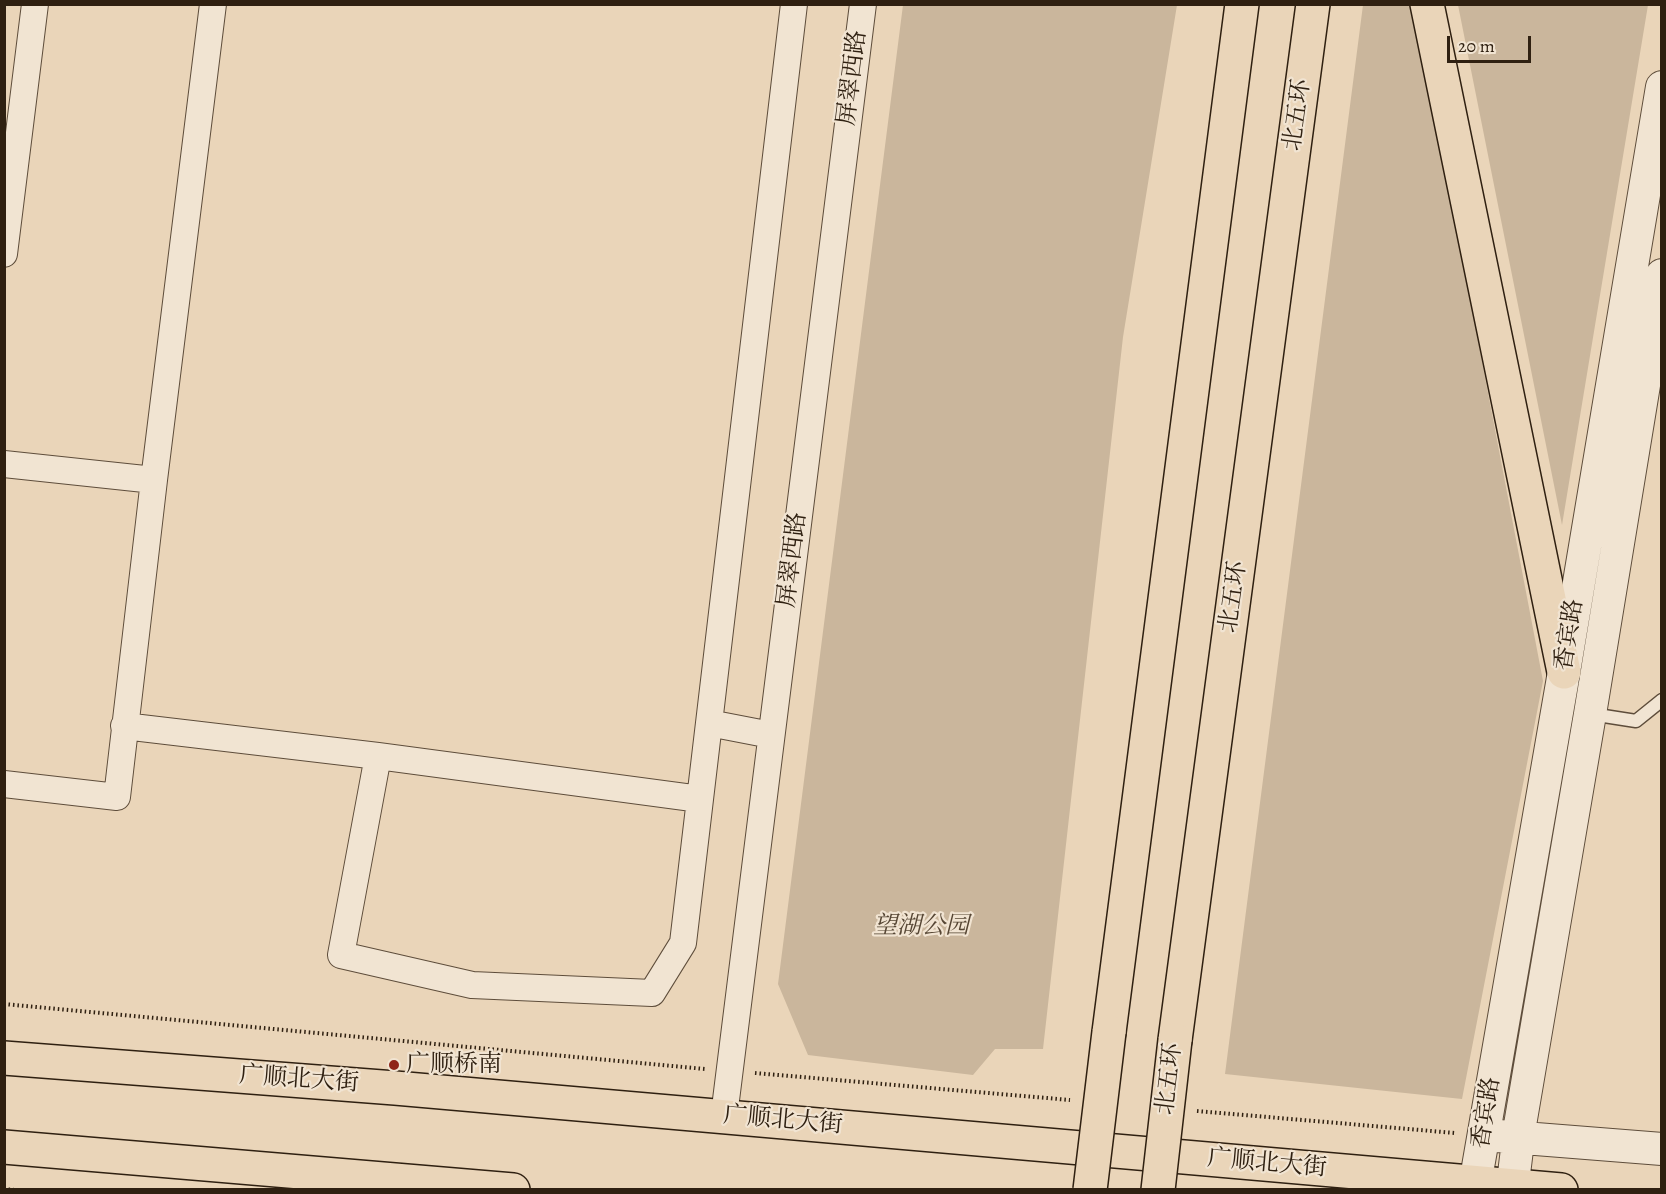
<!DOCTYPE html>
<html>
<head>
<meta charset="utf-8">
<style>
  body { margin:0 }
  #map { position:relative; width:1666px; height:1194px; overflow:hidden; background:#ead5b9; font-family:Alegreya,serif }
  canvas { display:block }
  .frame { position:absolute; inset:0; border:6px solid #2f2011; pointer-events:none }
  .scale { position:absolute; left:1447px; top:36px; width:84px; height:27px; box-sizing:border-box; border:3px solid #2f2011; border-top:0; padding-left:8px; font-size:18px; line-height:21px; white-space:nowrap; color:#2f2011; -webkit-text-stroke:4px #f1e4d2; paint-order:stroke }
</style>
</head>
<body>
<div id="map">
<canvas width="1666" height="1194"></canvas>
<div class="frame"></div>
<div class="scale">20 m</div>
</div>
<script>
const ctx = document.querySelector('canvas').getContext('2d');
ctx.lineJoin = 'round';
function fillPath(path, color) { ctx.fillStyle = color; ctx.fill(path, 'evenodd'); }
function strokePath(path, color, width, dash) { ctx.strokeStyle = color; ctx.lineWidth = width; ctx.lineCap = dash ? 'butt' : 'round'; ctx.setLineDash(dash || []); ctx.stroke(path); }
function drawText(font, color, halo, rows, align = 'center') {
  ctx.font = font + ' Alegreya,"Noto Serif SC",serif'; ctx.lineWidth = 4.5; ctx.setLineDash([]); ctx.textBaseline = 'middle'; ctx.strokeStyle = halo; ctx.fillStyle = color; for (const [text, x, y, turn = 0] of rows) {
    ctx.save(); ctx.translate(x, y); ctx.rotate((+turn || 0) * Math.PI / 180); ctx.textAlign = isNaN(turn) ? turn : align; if (halo) ctx.strokeText(text, 0, 0); ctx.fillText(text, 0, 0); ctx.restore();
  }
}
fillPath(new Path2D(`
  M 903,5 L 1177,5 L 1123,337 L 1043,1049 L 995,1049 L 973,1075 L 808,1055 L 778,984 Z
  M 1363,5 L 1414,5 L 1543,681 L 1462,1099 L 1225,1074 Z
  M 1458,5 L 1648,5 L 1562,525 Z`), '#cab69c');
const service = new Path2D(`
  M 1591,714 L 1636,721 L 1662,700`);
const minor = new Path2D(`
  M 4,254 L 35,4
  M 4,464 L 154,480 L 213,4
  M 709,723 L 771,735
  M 124,726 L 378,756 L 700,799
  M 378,756 L 341,955 L 472,985 L 652,993 L 683,943 L 794,4
  M 4,784 L 117,797 L 154,480
  M 724,1116 L 863,4`);
const tertiary = new Path2D(`
  M 1498,1136 L 1662,1149
  M 1474,1190 L 1564,672 L 1662,87
  M 1512,1190 L 1520,1125 L 1590,714 L 1662,275`);
const primary = new Path2D(`
  M 4,1058 L 395,1088 L 1561,1190
  M 4,1147 L 513,1190`);
const motorway = new Path2D(`
  M 1427,4 L 1564,672
  M 1109,1032 L 1242,4
  M 1175,1040 L 1313,4`);
strokePath(service, '#5e4d3b', 15);
strokePath(minor, '#5e4d3b', 28);
strokePath(tertiary, '#5e4d3b', 34);
strokePath(primary, '#2f2011', 36);
strokePath(motorway, '#2f2011', 36);
strokePath(new Path2D(`
  M 4,1004 L 705,1069
  M 755,1073 L 1070,1100
  M 1197,1111 L 1455,1133
  M 4,1189 L 15,1190`), '#2f2011', 4, [1.5, 3]);
strokePath(service, '#f1e4d2', 12);
strokePath(minor, '#f1e4d2', 26);
strokePath(tertiary, '#f1e4d2', 32);
strokePath(primary, '#ead5b9', 33);
strokePath(motorway, '#ead5b9', 33);
const motorwayBridge = new Path2D(`
  M 1090,1190 L 1109,1032
  M 1158,1190 L 1175,1040`);
strokePath(motorwayBridge, '#2f2011', 36, []);
strokePath(motorwayBridge, '#ead5b9', 33);
for (const [x, y, r, color] of [
  [394,1065,6,"#8f2418"]
]) { const dot = new Path2D(); dot.arc(x, y, r, 0, 2 * Math.PI); ctx.fillStyle = color; ctx.fill(dot); strokePath(dot, '#f1e4d2', 2); }
drawText('24px', '#2f2011', '#f1e4d2', [
  ["屏翠西路",853,78,-83],
  ["北五环",1298,115,-82],
  ["屏翠西路",793,560,-83],
  ["北五环",1234,597,-82],
  ["香宾路",1570,635,-81],
  ["北五环",1170,1079,-83],
  ["广顺北大街",299,1080,4],
  ["香宾路",1487,1113,-81],
  ["广顺北大街",783,1121,5],
  ["广顺北大街",1267,1164,5]
]);
drawText('italic 24px', '#564634', '#f1e4d2', [
  ["望湖公园",921,927]
]);
drawText('24px', '#2f2011', '#f1e4d2', [
  ["广顺桥南",406,1065]
], 'left');
</script>
</body>
</html>
